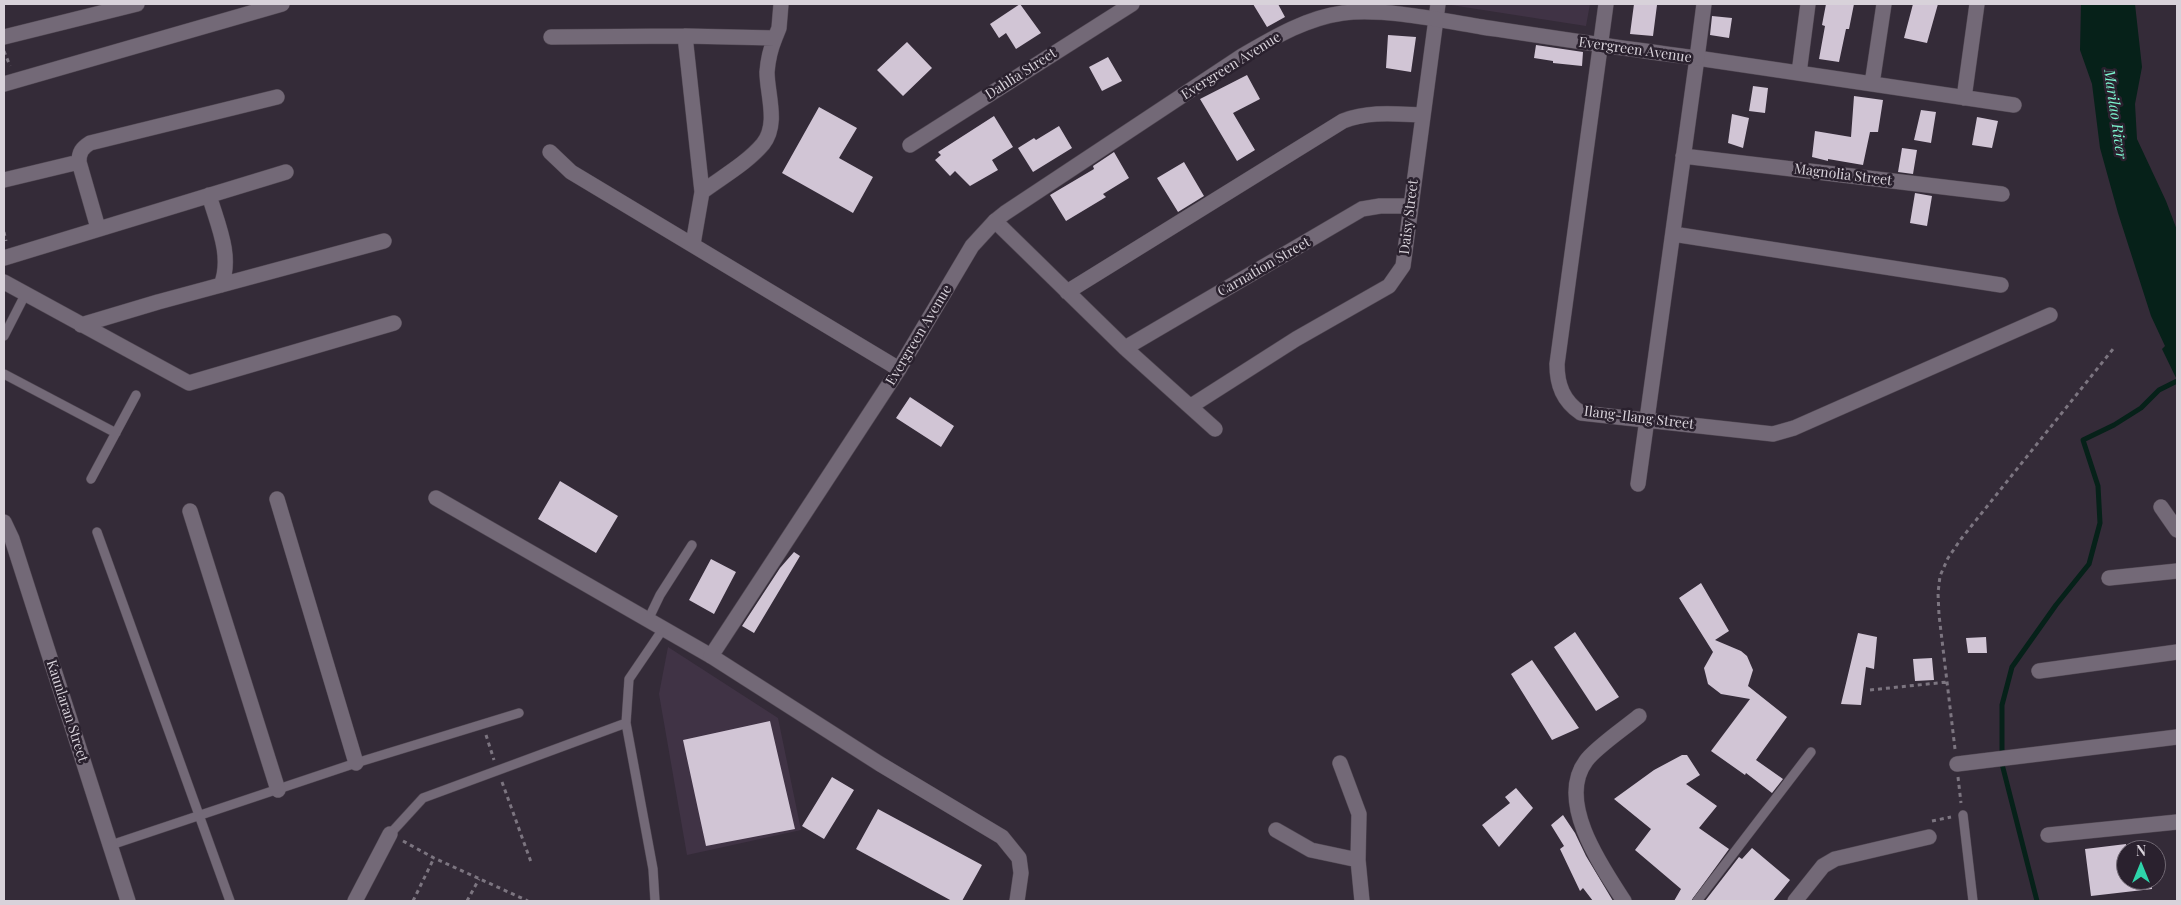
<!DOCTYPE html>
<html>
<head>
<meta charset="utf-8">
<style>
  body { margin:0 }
  #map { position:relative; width:2181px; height:905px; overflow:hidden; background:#342b38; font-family:"Playfair Display",serif }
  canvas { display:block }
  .frame { position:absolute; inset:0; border:5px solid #d8d2da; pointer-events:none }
  .north { position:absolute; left:2116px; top:840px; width:50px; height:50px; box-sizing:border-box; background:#2a212e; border:1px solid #706873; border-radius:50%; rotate:0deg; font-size:14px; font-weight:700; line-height:20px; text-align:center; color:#d8d2da }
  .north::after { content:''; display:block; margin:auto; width:18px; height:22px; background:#2ed4aa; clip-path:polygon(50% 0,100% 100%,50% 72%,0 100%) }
</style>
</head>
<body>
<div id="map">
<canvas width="2181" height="905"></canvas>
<div class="frame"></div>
<div class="north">N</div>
</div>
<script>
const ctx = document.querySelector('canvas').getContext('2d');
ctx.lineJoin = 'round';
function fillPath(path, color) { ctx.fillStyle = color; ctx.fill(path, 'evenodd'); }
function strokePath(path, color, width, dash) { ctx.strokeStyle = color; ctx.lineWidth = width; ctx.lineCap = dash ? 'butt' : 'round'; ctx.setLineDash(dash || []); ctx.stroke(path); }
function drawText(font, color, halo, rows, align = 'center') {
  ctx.font = font + ' "Playfair Display",serif'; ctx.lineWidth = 5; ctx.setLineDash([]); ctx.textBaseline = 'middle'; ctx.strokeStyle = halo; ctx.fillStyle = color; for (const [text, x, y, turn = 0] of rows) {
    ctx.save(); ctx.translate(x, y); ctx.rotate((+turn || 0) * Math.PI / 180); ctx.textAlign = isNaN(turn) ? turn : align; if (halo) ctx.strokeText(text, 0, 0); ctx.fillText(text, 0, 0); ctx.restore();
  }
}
fillPath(new Path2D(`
  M 1451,4 L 1590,4 L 1586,26 L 1451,5 Z
  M 668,647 L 778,718 L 801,830 L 687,855 L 659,694 Z`), '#403345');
fillPath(new Path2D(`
  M 2081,4 L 2135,4 L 2142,67 L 2135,104 L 2137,139 L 2166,201 L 2177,230 L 2177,380 L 2162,349 L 2165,346 L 2151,316 L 2118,213 L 2100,148 L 2092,84 L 2080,50 Z`), '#062119');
strokePath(new Path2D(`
  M 2002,753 L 2002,705 L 2012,667 L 2056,605 L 2089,564 L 2100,523 L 2098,486 L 2083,440 L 2114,425 L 2141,408 L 2159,390 L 2177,381
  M 2002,764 L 2037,901`), '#062119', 5);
fillPath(new Path2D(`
  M 1020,4 L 1041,33 L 1016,49 L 1006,33 L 999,38 L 990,24 Z
  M 1253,4 L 1278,4 L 1285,17 L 1267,27 Z
  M 1634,4 L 1657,5 L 1653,36 L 1630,34 Z
  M 1826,4 L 1854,4 L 1849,29 L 1846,29 L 1839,62 L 1819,59 L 1825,26 L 1822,25 Z
  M 1913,4 L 1938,4 L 1927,43 L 1904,38 Z
  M 1712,16 L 1732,18 L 1729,38 L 1710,35 Z
  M 1388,35 L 1416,37 L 1411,72 L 1386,68 Z
  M 907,42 L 932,68 L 903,96 L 877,70 Z
  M 1536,45 L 1583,52 L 1582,66 L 1553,63 L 1553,61 L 1534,58 Z
  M 1108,57 L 1122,81 L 1102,91 L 1089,67 Z
  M 1247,75 L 1260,99 L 1233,113 L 1255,150 L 1237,161 L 1200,99 Z
  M 1753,86 L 1768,88 L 1765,113 L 1749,111 Z
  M 1854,96 L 1883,100 L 1878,132 L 1870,132 L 1863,165 L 1828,159 L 1828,161 L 1812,157 L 1815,131 L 1851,137 Z
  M 819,107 L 857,128 L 839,158 L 873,177 L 853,213 L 782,173 Z
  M 1921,110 L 1936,112 L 1931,143 L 1914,140 Z
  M 1732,114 L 1749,118 L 1743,148 L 1728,143 Z
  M 994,116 L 1013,147 L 992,160 L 998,170 L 970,186 L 955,171 L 950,176 L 935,160 L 941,155 L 938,152 Z
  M 1977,117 L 1998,121 L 1992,148 L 1972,145 Z
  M 1059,126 L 1072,148 L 1033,172 L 1018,148 L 1034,138 L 1036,140 Z
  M 1902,148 L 1917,150 L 1913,174 L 1898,172 Z
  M 1114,152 L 1129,178 L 1103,194 L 1106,197 L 1066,221 L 1050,195 L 1094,169 L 1093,166 Z
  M 1184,162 L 1204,196 L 1178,212 L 1157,178 Z
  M 1915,193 L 1932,196 L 1927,226 L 1910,223 Z
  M 910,397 L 954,426 L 941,447 L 896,418 Z
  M 560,481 L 618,516 L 596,553 L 538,519 Z
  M 794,552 L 800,556 L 754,633 L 742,626 L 780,568 Z
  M 711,559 L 736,572 L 714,614 L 689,600 Z
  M 1701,583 L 1729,631 L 1715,640 L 1741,651 L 1747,656 L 1753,670 L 1748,686 L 1787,717 L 1756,760 L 1783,779 L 1772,793 L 1746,773 L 1745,775 L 1711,751 L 1750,699 L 1721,694 L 1708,684 L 1704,668 L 1713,652 L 1679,598 Z
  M 1575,632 L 1619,697 L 1596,711 L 1554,647 Z
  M 1858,633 L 1877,637 L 1874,669 L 1866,667 L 1861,705 L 1841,704 Z
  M 1986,637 L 1987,653 L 1968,653 L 1966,638 Z
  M 1932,658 L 1934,680 L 1915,681 L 1913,659 Z
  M 1532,660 L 1579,728 L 1552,740 L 1511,674 Z
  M 770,721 L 795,829 L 706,846 L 683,740 Z
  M 1682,755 L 1687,755 L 1700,775 L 1686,784 L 1717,806 L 1699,828 L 1729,849 L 1691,901 L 1674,901 L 1681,889 L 1635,850 L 1651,829 L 1614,799 L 1654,770 Z
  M 832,777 L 854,790 L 824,839 L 802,826 Z
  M 1516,788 L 1533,808 L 1499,847 L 1482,825 L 1510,803 L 1505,797 Z
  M 878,809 L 982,865 L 962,901 L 952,901 L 856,849 Z
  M 1563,815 L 1575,833 L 1586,856 L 1613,901 L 1593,901 L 1583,888 L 1580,891 L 1560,849 L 1564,846 L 1551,825 Z
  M 2126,844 L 2126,880 L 2152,880 L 2152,889 L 2091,896 L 2085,849 Z
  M 1752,848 L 1790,880 L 1773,901 L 1705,901 L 1739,857 L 1742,859 Z`), '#d1c5d5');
const service = new Path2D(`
  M 4,336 L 26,293
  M 4,374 L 116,433
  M 91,479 L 136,395
  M 97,532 L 230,901
  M 648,620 L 660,595 L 692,545
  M 1963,815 L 1973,901
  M 390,834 L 423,798 L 626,723
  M 111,845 L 356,763 L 519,713
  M 655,901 L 653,869 L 626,723 L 629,679 L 663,629
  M 1697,901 L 1811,752`);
const minor = new Path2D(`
  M 1606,4 L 1557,364 C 1557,385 1563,401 1581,413 L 1773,434 L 1794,428 L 2050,315
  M 685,36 L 702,192
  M 4,37 L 137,4
  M 551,37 L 685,36 L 775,38 C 770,50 768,59 767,72 C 767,94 779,124 763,144 C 747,163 722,177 702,192 L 693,244
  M 775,38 L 779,28 L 781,4
  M 1799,73 L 1808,4
  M 4,84 L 282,4
  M 1872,84 L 1884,4
  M 1964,98 L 1977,4
  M 910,145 L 1132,4
  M 550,152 L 571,172 L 899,369
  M 1683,156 L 2002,194
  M 4,180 L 79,162
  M 209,195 C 217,223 233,256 221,285
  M 995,221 L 1125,348 L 1215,429
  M 98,228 L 79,162 C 79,152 82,148 90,143 L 277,97
  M 1673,234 L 2001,285
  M 4,258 L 286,172
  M 4,282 L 189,383 L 394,323
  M 1067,292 L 1343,121 C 1369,111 1395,114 1422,115
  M 81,325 L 158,302 L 384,241
  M 1125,348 L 1362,209 L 1380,206 L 1410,206
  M 1191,406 L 1296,339 L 1389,286 L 1403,266 L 1438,4
  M 1638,484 L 1697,58 L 2014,105
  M 436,498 L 711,656
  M 277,499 L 356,763
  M 2161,507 L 2177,530
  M 190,511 L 278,790
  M 4,522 L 12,539 L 128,901
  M 2109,578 L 2177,571
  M 2039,671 L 2177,652
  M 1340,763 L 1359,814 L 1358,860 L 1362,901
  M 1957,764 L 2177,737
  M 1276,830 L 1311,850 L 1358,860
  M 2048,835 L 2177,822
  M 355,901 L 390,834
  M 1624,901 C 1601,866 1556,801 1586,761 C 1595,748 1626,727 1639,716
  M 1795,901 L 1823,866 L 1835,859 L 1929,837`);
const tertiary = new Path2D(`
  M 1017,901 L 1021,873 L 1019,858 L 1002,837 L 880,764 L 711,656 L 899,369 L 972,246 L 995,221 L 1005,213 L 1242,56 C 1273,38 1306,18 1343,13 C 1384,8 1440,20 1482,27 C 1554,38 1625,49 1697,58 L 1704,4`);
strokePath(service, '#514853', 10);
strokePath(minor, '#514853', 16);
strokePath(tertiary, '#514853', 16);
strokePath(new Path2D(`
  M 4,51 L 10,66
  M 4,232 L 6,241
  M 1870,690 L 1947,682
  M 486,735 L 494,760
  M 1955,749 L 1939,615 L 1938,593 L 1940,576 L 1948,558 L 1961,539 L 2113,349
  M 1958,777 L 1961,803
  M 502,782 L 531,862
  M 1932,821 L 1951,817
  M 403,841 L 434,858 L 528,901
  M 413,901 L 434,858
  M 467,901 L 479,879`), '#7c7580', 3, [4, 4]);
strokePath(service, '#736977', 9);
strokePath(minor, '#736977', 15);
strokePath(tertiary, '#736977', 15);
drawText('14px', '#d8d2da', '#2a212e', [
  ["Evergreen Avenue",1635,50,8],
  ["Evergreen Avenue",1231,66,-32],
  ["Dahlia Street",1021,74,-33],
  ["Magnolia Street",1843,175,7],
  ["Daisy Street",1409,217,-83],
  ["Carnation Street",1264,267,-30],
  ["Evergreen Avenue",919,335,-59],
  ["Ilang-Ilang Street",1639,418,7],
  ["Kaunlaran Street",67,711,72]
]);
drawText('italic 15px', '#7df6d0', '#2a212e', [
  ["Marilao River",2115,114,82]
]);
</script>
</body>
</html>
